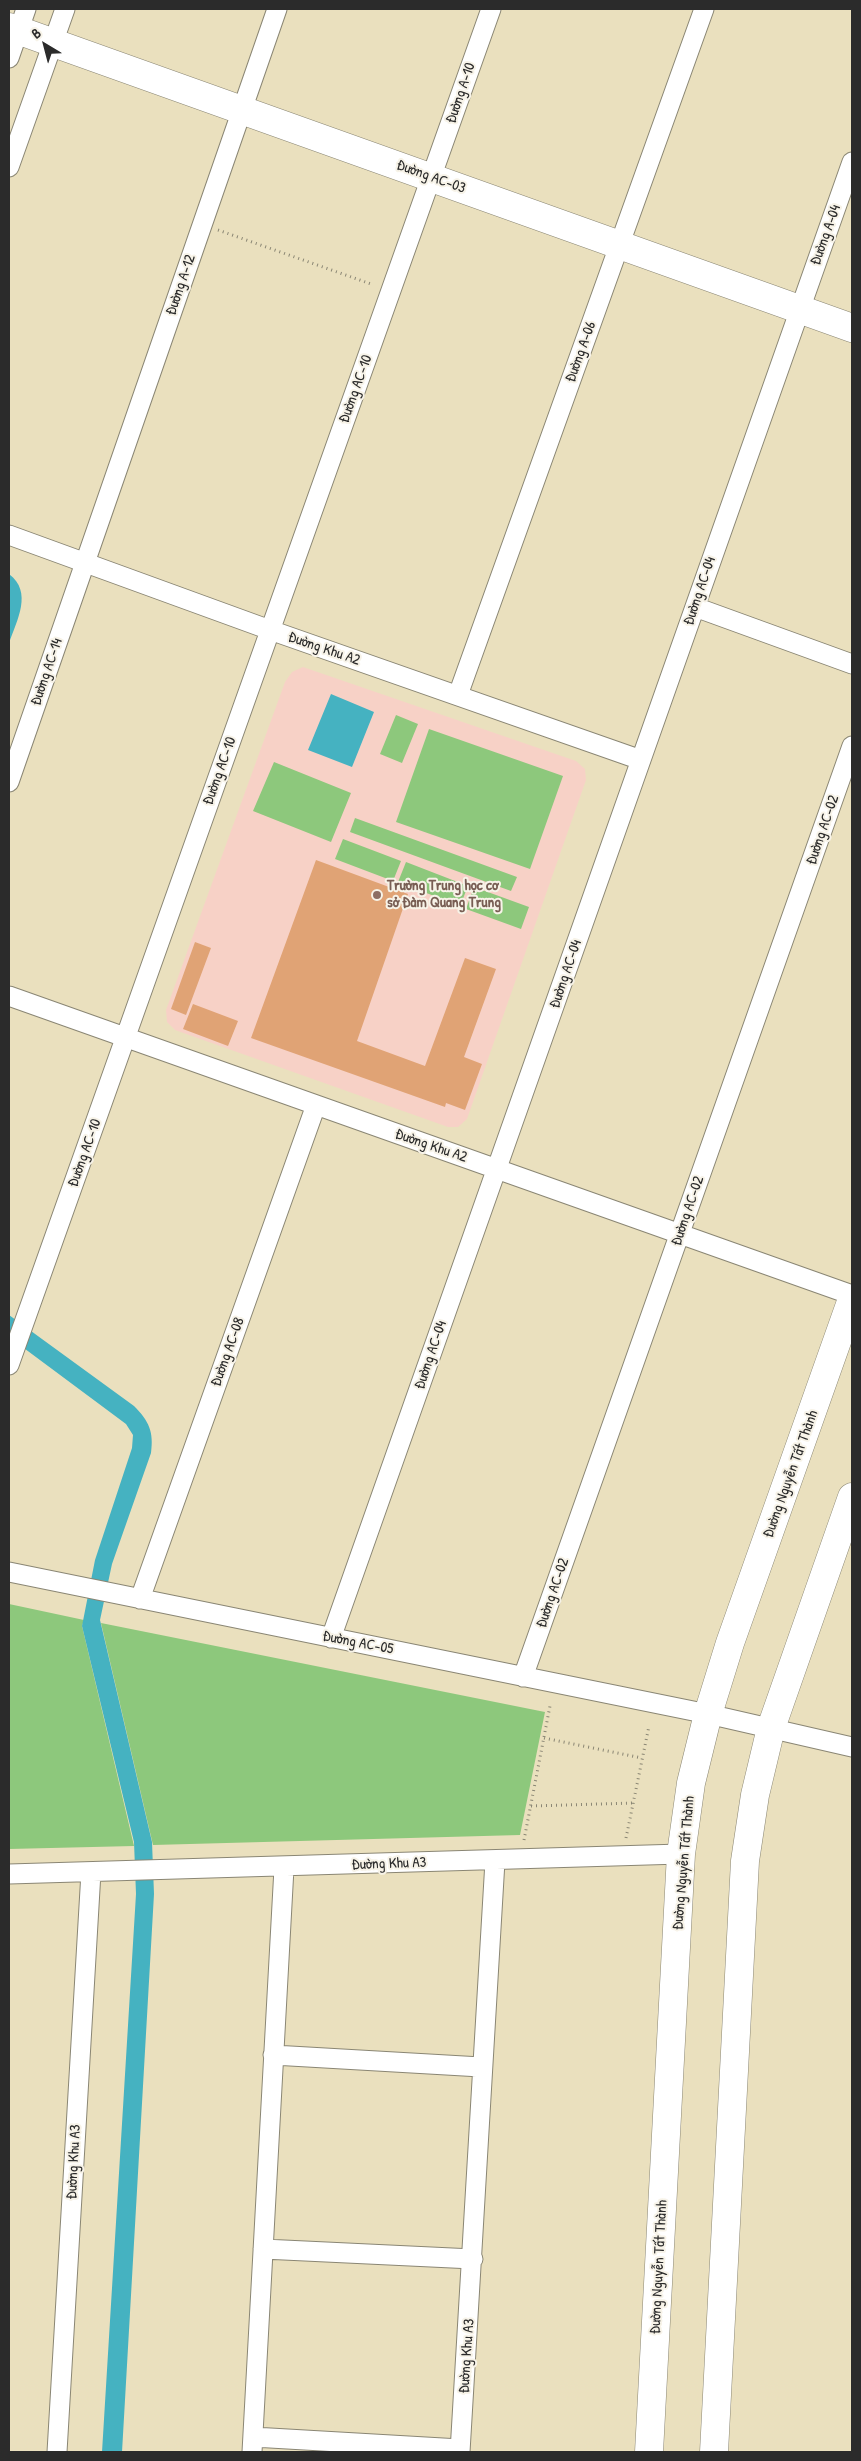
<!DOCTYPE html>
<html>
<head>
<meta charset="utf-8">
<style>
  body { margin:0 }
  #map { position:relative; width:861px; height:2461px; overflow:hidden; background:#eae0be; font-family:"Patrick Hand",sans-serif }
  canvas { display:block }
  .frame { position:absolute; inset:0; border:10px solid #2b2b2b; pointer-events:none }
  .north { position:absolute; left:20px; top:20px; width:50px; height:50px; -webkit-text-stroke:4px #f7f3e8; paint-order:stroke; rotate:323deg; font-size:14px; font-weight:700; line-height:20px; text-align:center; color:#2b2b2b }
  .north::after { content:''; display:block; margin:auto; width:18px; height:22px; background:#2b2b2b; clip-path:polygon(50% 0,100% 100%,50% 72%,0 100%) }
</style>
</head>
<body>
<div id="map">
<canvas width="861" height="2461"></canvas>
<div class="frame"></div>
<div class="north">B</div>
</div>
<script>
const ctx = document.querySelector('canvas').getContext('2d');
ctx.lineJoin = 'round';
function fillPath(path, color) { ctx.fillStyle = color; ctx.fill(path, 'evenodd'); }
function strokePath(path, color, width, dash) { ctx.strokeStyle = color; ctx.lineWidth = width; ctx.lineCap = dash ? 'butt' : 'round'; ctx.setLineDash(dash || []); ctx.stroke(path); }
function drawText(font, color, halo, rows, align = 'center') {
  ctx.font = font + ' "Patrick Hand",sans-serif'; ctx.lineWidth = 4; ctx.setLineDash([]); ctx.textBaseline = 'middle'; ctx.strokeStyle = halo; ctx.fillStyle = color; for (const [text, x, y, turn = 0] of rows) {
    ctx.save(); ctx.translate(x, y); ctx.rotate((+turn || 0) * Math.PI / 180); ctx.textAlign = isNaN(turn) ? turn : align; if (halo) ctx.strokeText(text, 0, 0); ctx.fillText(text, 0, 0); ctx.restore();
  }
}
fillPath(new Path2D(`
  M 303,667 L 576,761 L 585,769 L 586,780 L 467,1119 L 458,1127 L 448,1127 L 175,1030 L 167,1022 L 166,1010 L 285,682 L 292,672 Z`), '#f7d1c6');
fillPath(new Path2D(`
  M 396,715 L 418,724 L 402,763 L 380,754 Z
  M 429,729 L 563,776 L 530,869 L 396,822 Z
  M 274,762 L 351,793 L 331,842 L 253,811 Z
  M 355,818 L 517,877 L 511,891 L 350,832 Z
  M 343,839 L 401,861 L 393,881 L 335,859 Z
  M 406,862 L 468,886 L 460,906 L 398,882 Z
  M 474,887 L 529,907 L 521,929 L 466,909 Z
  M 9,1604 L 84,1620 L 82,1626 L 134,1846 L 9,1849 Z
  M 101,1623 L 545,1712 L 520,1835 L 153,1845 Z`), '#8dc87c');
fillPath(new Path2D(`
  M 9,574 C 33,592 17,620 9,643 Z
  M 331,694 L 374,712 L 352,767 L 308,750 Z
  M 9,1315 L 134,1406 C 149,1421 154,1432 151,1453 L 112,1564 L 100,1620 L 152,1842 L 154,1894 L 122,2452 L 102,2452 L 136,1894 L 134,1842 L 82,1626 L 95,1560 L 132,1448 L 133,1435 L 126,1424 L 9,1337 Z`), '#45b2c1');
fillPath(new Path2D(`
  M 316,860 L 408,894 L 357,1041 L 425,1066 L 465,958 L 496,969 L 464,1057 L 482,1064 L 465,1110 L 446,1103 L 445,1107 L 251,1038 Z
  M 195,942 L 211,948 L 186,1015 L 171,1009 Z
  M 193,1004 L 238,1021 L 228,1046 L 183,1029 Z`), '#e0a375');
const street = new Path2D(`
  M 9,58 L 26,9
  M 9,167 L 65,9
  M 9,535 L 270,630 L 641,760
  M 695,607 L 852,664
  M 458,695 L 704,9
  M 9,782 L 277,9
  M 9,996 L 852,1295
  M 9,1365 L 491,9
  M 9,1572 L 708,1714 L 852,1747
  M 140,1599 L 316,1105
  M 331,1638 L 852,162
  M 523,1677 L 852,746
  M 9,1874 L 681,1854
  M 273,2055 L 481,2067
  M 263,2249 L 473,2259
  M 253,2437 L 460,2449
  M 57,2452 L 91,1872
  M 252,2452 L 284,1868
  M 460,2452 C 473,2255 482,2058 495,1861`);
const secondary = new Path2D(`
  M 9,27 L 852,328`);
const primary = new Path2D(`
  M 649,2452 L 681,1854 L 691,1783 L 708,1714 L 730,1643 L 852,1299
  M 714,2452 L 745,1861 L 755,1795 L 771,1728 L 852,1497`);
strokePath(street, '#8a8674', 21);
strokePath(secondary, '#8a8674', 29);
strokePath(primary, '#8a8674', 29);
strokePath(new Path2D(`
  M 218,230 L 371,284
  M 544,1738 L 642,1758
  M 531,1806 L 634,1803
  M 626,1838 L 649,1726
  M 524,1840 L 550,1706`), '#8a8674', 3, [1, 4]);
strokePath(street, '#fff', 19);
strokePath(secondary, '#fff', 28);
strokePath(primary, '#fff', 28);
for (const [x, y, r, color] of [
  [377,895,5,"#8d6e63"]
]) { const dot = new Path2D(); dot.arc(x, y, r, 0, 2 * Math.PI); ctx.fillStyle = color; ctx.fill(dot); strokePath(dot, '#f7f3e8', 2); }
drawText('15px', '#2b2b2b', '#f7f3e8', [
  ["Đường A-10",461,93,-71],
  ["Đường AC-03",431,177,20],
  ["Đường A-04",826,235,-70],
  ["Đường A-12",181,285,-71],
  ["Đường A-06",581,352,-70],
  ["Đường AC-10",356,389,-70],
  ["Đường AC-04",700,591,-71],
  ["Đường Khu A2",324,649,19],
  ["Đường AC-14",47,672,-71],
  ["Đường AC-10",220,771,-70],
  ["Đường AC-02",823,830,-71],
  ["Đường AC-04",566,974,-71],
  ["Đường Khu A2",431,1146,19],
  ["Đường AC-10",85,1153,-70],
  ["Đường AC-02",688,1211,-71],
  ["Đường AC-08",228,1352,-70],
  ["Đường AC-04",431,1355,-71],
  ["Đường Nguyễn Tất Thành",791,1474,-70],
  ["Đường AC-02",553,1593,-71],
  ["Đường AC-05",358,1643,11],
  ["Đường Nguyễn Tất Thành",684,1863,-85],
  ["Đường Khu A3",389,1864,-2],
  ["Đường Khu A3",74,2162,-87],
  ["Đường Nguyễn Tất Thành",659,2267,-87],
  ["Đường Khu A3",467,2356,-86]
]);
drawText('bold 15px', '#785e54', '#f7f3e8', [
  ["Trường Trung học cơ",387,886],
  ["sở Đàm Quang Trung",387,903]
], 'left');
</script>
</body>
</html>
